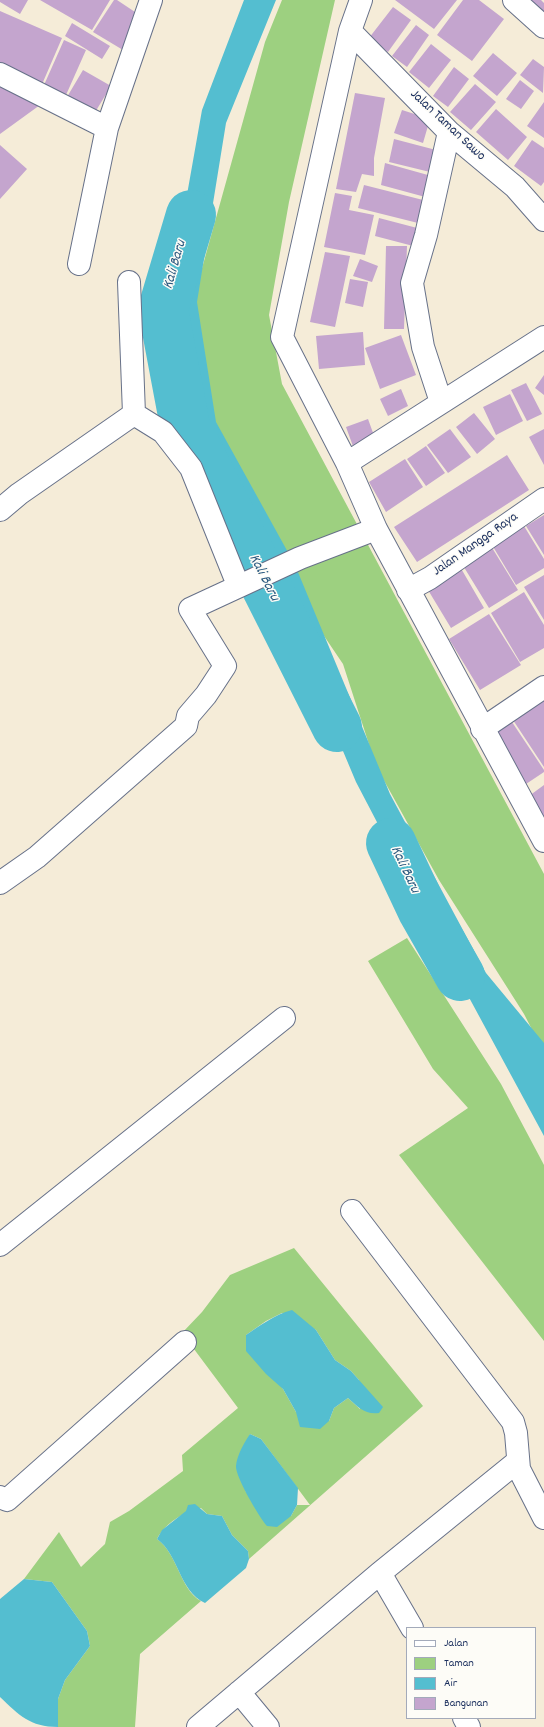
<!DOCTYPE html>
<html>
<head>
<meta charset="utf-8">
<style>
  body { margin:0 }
  #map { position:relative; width:544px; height:1727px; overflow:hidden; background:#f5ecd8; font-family:Dekko,sans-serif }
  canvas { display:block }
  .legend { position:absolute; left:406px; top:1627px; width:130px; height:92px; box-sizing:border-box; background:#fdfcf7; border:1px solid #a3aaba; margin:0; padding:5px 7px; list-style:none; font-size:12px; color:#1b2f5e }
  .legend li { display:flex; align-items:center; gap:8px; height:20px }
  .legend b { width:20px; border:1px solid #a3aaba }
</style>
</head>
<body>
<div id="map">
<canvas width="544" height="1727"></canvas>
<ul class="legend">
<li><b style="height:5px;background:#fff"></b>Jalan</li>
<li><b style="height:11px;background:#9dd080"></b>Taman</li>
<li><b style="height:11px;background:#54bed0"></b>Air</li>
<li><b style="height:11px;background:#c4a5ce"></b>Bangunan</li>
</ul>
</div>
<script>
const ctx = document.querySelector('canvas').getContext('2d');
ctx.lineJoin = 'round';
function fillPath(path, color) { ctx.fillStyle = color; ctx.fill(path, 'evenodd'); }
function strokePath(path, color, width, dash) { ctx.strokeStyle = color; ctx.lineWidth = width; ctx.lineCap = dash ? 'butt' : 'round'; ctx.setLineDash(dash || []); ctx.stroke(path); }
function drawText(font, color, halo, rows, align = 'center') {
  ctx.font = font + ' Dekko,sans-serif'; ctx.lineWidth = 3; ctx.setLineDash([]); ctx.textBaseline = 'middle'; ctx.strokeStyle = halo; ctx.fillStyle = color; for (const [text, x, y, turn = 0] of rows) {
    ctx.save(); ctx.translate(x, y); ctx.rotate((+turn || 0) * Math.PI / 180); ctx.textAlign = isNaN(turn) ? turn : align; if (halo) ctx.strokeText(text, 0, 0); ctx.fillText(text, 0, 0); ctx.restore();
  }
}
fillPath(new Path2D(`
  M 282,0 L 335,0 L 289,202 L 269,315 L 282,384 L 544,874 L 544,1053 L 524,1014 L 439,880 L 376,766 L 343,664 L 320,630 L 195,389 L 194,297 L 265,42 Z
  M 407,938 L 501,1084 L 544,1165 L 544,1341 L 399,1155 L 468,1108 L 433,1069 L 368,961 Z
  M 294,1248 L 423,1406 L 249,1559 L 248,1551 L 232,1535 L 222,1516 L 207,1514 L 201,1508 C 184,1512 165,1523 157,1539 C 178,1554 180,1590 201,1601 L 140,1654 L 135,1727 L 58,1727 L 58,1699 L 65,1680 L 90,1646 L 87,1631 L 52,1582 L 24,1579 L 59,1532 L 81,1567 L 105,1544 L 110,1522 L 129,1511 L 183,1471 L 182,1455 L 238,1408 L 182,1333 L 202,1312 L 230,1275 ZM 282,1313 L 316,1330 L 335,1360 L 351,1371 L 359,1380 L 360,1409 L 348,1398 L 334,1408 L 329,1421 L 296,1412 L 283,1389 L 246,1335 L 266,1321 ZM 250,1434 L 261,1439 L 310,1505 L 297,1505 L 291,1516 L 246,1492 L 242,1480 Z`), '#9dd080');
fillPath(new Path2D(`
  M 244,0 L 276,0 L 226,123 L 197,302 L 216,422 L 295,565 L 390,794 L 486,973 L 544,1043 L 544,1136 L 459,979 L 356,782 L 280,601 L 210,483 L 183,382 L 171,285 L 202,110 Z
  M 292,1310 L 316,1330 L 335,1360 L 351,1371 L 383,1407 L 379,1413 C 365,1415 358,1407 348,1398 L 334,1408 L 329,1421 L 320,1429 L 300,1427 L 296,1412 L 283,1389 L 266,1374 L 246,1351 L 246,1335 C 261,1325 274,1315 292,1310 Z
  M 250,1434 L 261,1439 L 298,1488 L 297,1505 L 291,1516 L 277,1527 L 267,1526 C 259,1517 235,1476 236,1466 C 237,1455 244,1443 250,1434 Z
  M 195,1504 L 207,1514 L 222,1516 L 232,1535 L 248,1551 L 249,1559 L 246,1568 L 205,1603 C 179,1591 179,1555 157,1539 L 162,1530 L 186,1511 L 188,1505 Z
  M 24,1579 L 52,1582 L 87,1631 L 90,1646 L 65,1680 L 58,1699 L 58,1727 C 30,1727 19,1715 0,1697 L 0,1599 Z`), '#54bed0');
strokePath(new Path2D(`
  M 191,215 L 163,309 L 185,426 L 337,727
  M 391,843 L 423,911 L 460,976`), '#54bed0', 50);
fillPath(new Path2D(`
  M 0,0 L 28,0 L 20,14 L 0,2 Z
  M 40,0 L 110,0 L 92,30 Z
  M 114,0 L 117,0 L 144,18 L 123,50 L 93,32 Z
  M 395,0 L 457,0 L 434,29 Z
  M 463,0 L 479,0 L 504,19 L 472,61 L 437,35 Z
  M 532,0 L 541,0 L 544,3 L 544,19 L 529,4 Z
  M 393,7 L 411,20 L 388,52 L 369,38 Z
  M 0,11 L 62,38 L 40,89 L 0,72 Z
  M 72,23 L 110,46 L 102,59 L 65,36 Z
  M 416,25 L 429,35 L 407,67 L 392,56 Z
  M 64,40 L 86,50 L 66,95 L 44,85 Z
  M 431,44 L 451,60 L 429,88 L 409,72 Z
  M 493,53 L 517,73 L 497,96 L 473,76 Z
  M 533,59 L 544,67 L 543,93 L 520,75 Z
  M 454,67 L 469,79 L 448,107 L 433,96 Z
  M 83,70 L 111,86 L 94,114 L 67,97 Z
  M 520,80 L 534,91 L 521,109 L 506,99 Z
  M 475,84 L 496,102 L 471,130 L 450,112 Z
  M 0,86 L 40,105 L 0,134 Z
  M 355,93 L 385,98 L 374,158 L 374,176 L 362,174 L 356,192 L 336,189 Z
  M 544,102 L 544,138 L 527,126 Z
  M 496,109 L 527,137 L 508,160 L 476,132 Z
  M 402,110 L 430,119 L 423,143 L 394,133 Z
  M 394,139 L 436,150 L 430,172 L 389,162 Z
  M 532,140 L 544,148 L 544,182 L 541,186 L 514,166 Z
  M 0,145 L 27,169 L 0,199 Z
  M 385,163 L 435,177 L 429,198 L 381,185 Z
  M 364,185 L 427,201 L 422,224 L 358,208 Z
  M 335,193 L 352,196 L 349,210 L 374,215 L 365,255 L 324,247 Z
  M 379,218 L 421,229 L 417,247 L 375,236 Z
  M 386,246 L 407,246 L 404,329 L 384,329 Z
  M 325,252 L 350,256 L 335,327 L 310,322 Z
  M 360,259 L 378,266 L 372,282 L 353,276 Z
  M 350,279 L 368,282 L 363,307 L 345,303 Z
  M 363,332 L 365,365 L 319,369 L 316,336 Z
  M 401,335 L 416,375 L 380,389 L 365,348 Z
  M 544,375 L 544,395 L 535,388 Z
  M 526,383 L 542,414 L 527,421 L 511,390 Z
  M 401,389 L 408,406 L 388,416 L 380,399 Z
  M 510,394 L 523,421 L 496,435 L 483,407 Z
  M 474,413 L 495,439 L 477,454 L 456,427 Z
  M 368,419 L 376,441 L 354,449 L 346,427 Z
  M 450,429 L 471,457 L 448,473 L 427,445 Z
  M 544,429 L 544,465 L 529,437 Z
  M 426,446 L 445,473 L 426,486 L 407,459 Z
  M 507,455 L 529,490 L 417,562 L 394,527 Z
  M 405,459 L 423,487 L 386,512 L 369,482 Z
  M 544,515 L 544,555 L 526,526 Z
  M 524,526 L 544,559 L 544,568 L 516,585 L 492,545 Z
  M 491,546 L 518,590 L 489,608 L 462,564 Z
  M 459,565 L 484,608 L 451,628 L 425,585 Z
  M 544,575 L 544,620 L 524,587 Z
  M 524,592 L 544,625 L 544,648 L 520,662 L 491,613 Z
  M 489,614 L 521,665 L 480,690 L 449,639 Z
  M 544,700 L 544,767 L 513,720 Z
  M 512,722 L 544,770 L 544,772 L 526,784 L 493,735 Z
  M 544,785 L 544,819 L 529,796 Z`), '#c4a5ce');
const minor = new Path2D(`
  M 361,0 L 350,31 L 282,337 L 347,463 L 376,529 L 544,841
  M 514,0 L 544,27
  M 350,31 L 449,132 L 515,187 L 544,220
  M 0,74 L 107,128
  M 79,264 L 107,128 L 151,0
  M 129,282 L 134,414 L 163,432 L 191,468 L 238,585
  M 441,402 L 423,347 L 412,283 L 426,235 L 449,132
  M 347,463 L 544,337
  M 0,510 L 19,494 L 134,414
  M 408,590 L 430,578 L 544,499
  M 482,729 L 544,687
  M 0,883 L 37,857 L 186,726 L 188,716 L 206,695 L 225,666 L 190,609 L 300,558 L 376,529
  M 352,1211 L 513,1422 L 516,1433 L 519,1469 L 544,1518
  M 0,1245 L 284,1018
  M 0,1497 L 7,1500 L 185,1342
  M 380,1573 L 412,1628
  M 239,1692 L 268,1727
  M 464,1718 L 469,1727
  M 198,1727 L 380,1573 L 518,1461`);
strokePath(minor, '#677189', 24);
strokePath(minor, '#fff', 22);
drawText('14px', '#1b2f5e', '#fdfcf7', [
  ["Jalan Taman Sawo",447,126,43],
  ["Jalan Mangga Raya",476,545,-35]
]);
drawText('italic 15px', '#2c5a80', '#fdfcf7', [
  ["Kali Baru",176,265,-74],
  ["Kali Baru",263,578,63],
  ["Kali Baru",404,870,65]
]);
</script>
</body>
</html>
